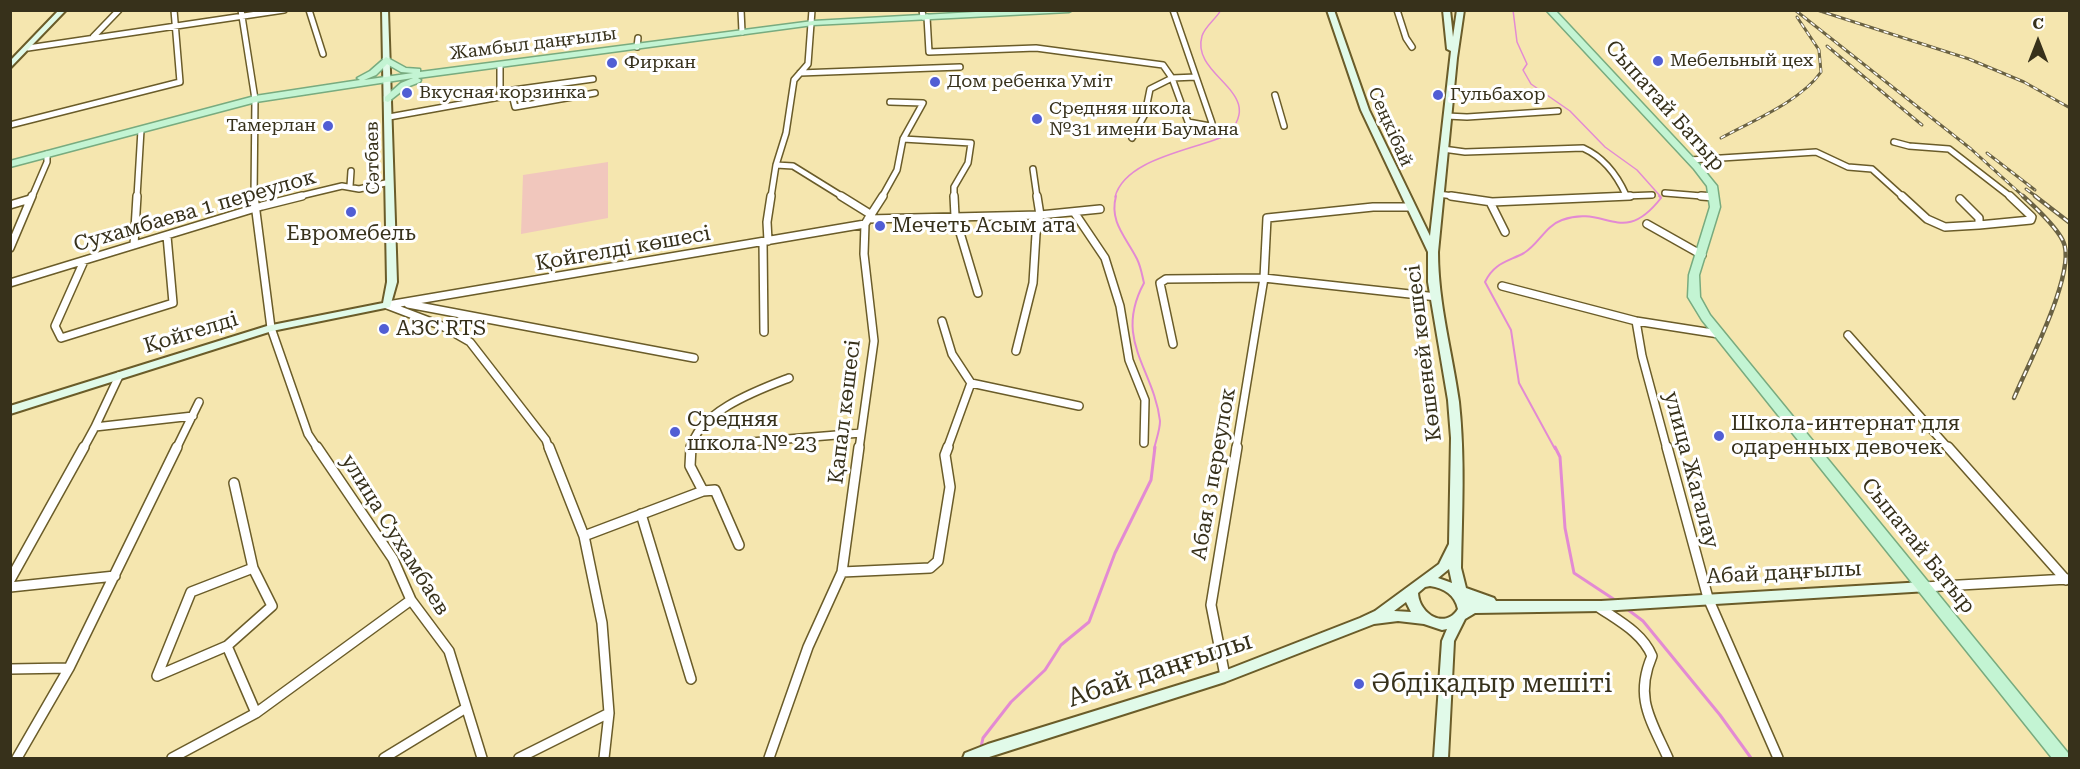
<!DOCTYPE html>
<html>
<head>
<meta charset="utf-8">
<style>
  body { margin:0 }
  #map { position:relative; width:2080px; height:769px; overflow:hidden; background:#f5e6af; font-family:"Roboto Serif",serif }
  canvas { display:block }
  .frame { position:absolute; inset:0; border:12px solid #37311b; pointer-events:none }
  .north { position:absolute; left:2008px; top:12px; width:60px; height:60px; -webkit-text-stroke:4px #fff; paint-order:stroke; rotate:0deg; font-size:16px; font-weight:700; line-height:24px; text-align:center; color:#37311b }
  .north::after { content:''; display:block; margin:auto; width:21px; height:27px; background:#37311b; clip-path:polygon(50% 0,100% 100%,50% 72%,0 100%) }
</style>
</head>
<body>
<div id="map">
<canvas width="2080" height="769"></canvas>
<div class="frame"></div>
<div class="north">С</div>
</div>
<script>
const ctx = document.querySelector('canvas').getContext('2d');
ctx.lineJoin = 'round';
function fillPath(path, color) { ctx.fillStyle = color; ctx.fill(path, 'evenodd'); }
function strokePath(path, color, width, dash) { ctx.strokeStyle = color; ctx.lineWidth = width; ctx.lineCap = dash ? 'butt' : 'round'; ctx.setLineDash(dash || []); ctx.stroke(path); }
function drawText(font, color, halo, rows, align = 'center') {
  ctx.font = font + ' "Roboto Serif",serif'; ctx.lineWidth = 6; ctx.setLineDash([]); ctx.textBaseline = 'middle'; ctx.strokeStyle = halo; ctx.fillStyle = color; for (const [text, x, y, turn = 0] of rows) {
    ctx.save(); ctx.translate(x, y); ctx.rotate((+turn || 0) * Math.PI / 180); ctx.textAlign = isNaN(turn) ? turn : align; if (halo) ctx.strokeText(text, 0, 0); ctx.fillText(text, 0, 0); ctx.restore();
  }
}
fillPath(new Path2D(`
  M 608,162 L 608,218 L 521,234 L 523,175 Z`), '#f1c7bd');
strokePath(new Path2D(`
  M 1513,10 L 1517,42 L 1527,64 L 1523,70 L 1531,84 L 1570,111 L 1605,147 L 1637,170 L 1661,197
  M 1115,197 C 1125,158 1195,150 1227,135 C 1269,92 1190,77 1202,36 C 1205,26 1216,19 1221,10`), '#e38ad3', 1.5);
strokePath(new Path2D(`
  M 1116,196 C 1109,222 1126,237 1137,259 C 1141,267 1142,275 1144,283 C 1113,340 1154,369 1160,421 C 1160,430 1156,440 1154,449
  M 1555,449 L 1519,383 L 1511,330 L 1485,282 C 1494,263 1507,262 1524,253 C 1539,244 1545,226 1562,220 C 1606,204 1622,248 1661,198 L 1659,196`), '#e38ad3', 2);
strokePath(new Path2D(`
  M 1555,447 L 1560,457 L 1565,528 L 1574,573 L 1615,600
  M 1627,609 L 1643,621 L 1720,715 L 1751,758
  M 981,747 L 983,738 L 1011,702 L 1045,670 L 1061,645 L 1089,622 L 1115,553 L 1151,480 L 1155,447`), '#e38ad3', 3);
const streetFar2 = new Path2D(`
  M 241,10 L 255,99 L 254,197
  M 309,10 L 323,54
  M 741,10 L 742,32
  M 922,10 L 923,17
  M 1397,10 L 1406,38 L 1412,47
  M 927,17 L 929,52 L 1036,48 L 1163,65 L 1172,78 L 1188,122 L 1210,126 L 1212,123 L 1173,10
  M 93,37 L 119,10
  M 637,47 L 638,38
  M 28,48 L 284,10
  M 500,65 L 500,97 L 512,95 L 515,107 L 595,93
  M 800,73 L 960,67
  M 506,91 L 593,79
  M 1275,95 L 1284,126
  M 1447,116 L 1467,117 L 1558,111
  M 389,117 L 500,97
  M 10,125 L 180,82 L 174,10
  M 1132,138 L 1145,114 L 1150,89 L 1172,78 L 1196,77
  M 903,139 L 971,143 L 968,163 L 954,187 L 954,197
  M 1894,142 L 1909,146 L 1949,149 L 2011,197
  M 1443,149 L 1465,152 L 1583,148 C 1603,157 1617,175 1626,195
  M 1690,160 L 1816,152 L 1848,167 L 1872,169 L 1903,197
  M 776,165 L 793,166 L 843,197
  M 1033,169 L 1037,197
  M 350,186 L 351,171
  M 1665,193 L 1714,197
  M 1438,194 L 1461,197
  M 32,197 L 47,162 L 47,154
  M 137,197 L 141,130
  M 296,197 L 342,186 L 359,189 L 390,182
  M 771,197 L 776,165 L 786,133 L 794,80 L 808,64 L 812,10
  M 882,197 L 897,170 L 903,139 L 923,103 L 890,102
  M 1596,197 L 1652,195`);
const streetFar1 = new Path2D(`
  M 254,196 L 271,328 L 308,434 L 318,449
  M 841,196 L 870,214
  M 954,196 L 955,216 L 978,293
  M 1451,196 L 1492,202 L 1630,196
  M 1701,196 L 1714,197
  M 1902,196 L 1927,219 L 1945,227 L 1979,225 L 1979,218 L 1960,199
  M 1490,202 L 1505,232
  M 10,205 L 30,199
  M 1074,212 L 1105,258 L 1120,306 L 1129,360 L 1145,400 L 1144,443
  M 868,219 L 1040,215 L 1100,209
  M 1647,224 L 1702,255
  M 1979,225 L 2031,220 L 2032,217 L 2010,196
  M 768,241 L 767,222 L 771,196
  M 763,242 L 764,332
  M 134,245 L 137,196
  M 10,248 L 32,196
  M 84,261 L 55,326 L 61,338 L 173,303 L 167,236
  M 10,283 L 262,206 L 302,196
  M 1502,286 L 1636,321 L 1719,334
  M 408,304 L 694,358
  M 387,305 L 442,326 L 470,342 L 546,440 L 549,449
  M 388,305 L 865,224
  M 942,321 L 952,354 L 971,383 L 947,449
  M 1636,321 L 1642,356 L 1667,449
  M 1848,335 L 1949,449
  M 1173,344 L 1160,283 L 1166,279 L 1264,278 L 1437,297
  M 1016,351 L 1033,283 L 1036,234 L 1040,215 L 1037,196
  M 119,376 L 95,427 L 193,416
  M 971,383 L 1079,406
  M 751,442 L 861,433
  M 83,449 L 95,427
  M 176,449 L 199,402
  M 691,449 C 697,412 758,390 789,378
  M 859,449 L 874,341 L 864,254 L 865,224 L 883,196
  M 1236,449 L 1264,278 L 1267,218 L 1373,207 L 1411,207`);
const street = new Path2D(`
  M 317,447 L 393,559 L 411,600 L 449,651 L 482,758
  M 549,447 L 584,536 L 602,623 L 609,713 L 604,758
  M 1667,447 L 1708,598 L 1778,758
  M 1948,447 L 2066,580
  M 234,483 L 253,568 L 272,606 L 227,646 L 256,713
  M 703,491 L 715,490 L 739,545
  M 641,514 L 691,679
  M 584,536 L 703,491 L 690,466 L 691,447
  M 842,572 L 930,568 L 938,561 L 950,487 L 945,455 L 948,447
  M 10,580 L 84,447
  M 10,587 L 115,576
  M 1924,587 L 2068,579
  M 1597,606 C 1617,620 1642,632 1652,656 C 1634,698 1651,720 1668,758
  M 227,646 L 157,676 L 191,592 L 253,568
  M 10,669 L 69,668
  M 1225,676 L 1211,605 L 1237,447
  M 17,758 L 69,668 L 177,447
  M 172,758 L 256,713 L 411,600
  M 384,758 L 466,708
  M 519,758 L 609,713
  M 769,758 L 808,647 L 842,572 L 859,447`);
const secondary = new Path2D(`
  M 59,10 L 66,10 L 10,68 L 10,61 Z
  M 382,10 L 388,10 L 397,282 L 390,307 L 272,331 L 10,414 L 10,406 L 267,326 L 383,303 L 387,282 Z
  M 1327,10 L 1334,10 L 1369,110 L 1430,236 L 1451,51 L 1447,49 L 1443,10 L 1450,10 L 1453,37 L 1457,10 L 1464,10 L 1457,58 L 1438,252 C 1438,303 1452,352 1459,402 C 1465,457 1462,513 1461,568 L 1466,588 L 1494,598 L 1496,601 L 1601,601 L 1924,582 L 1928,583 L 1930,587 L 1928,591 L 1601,611 L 1475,613 L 1465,619 L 1454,641 L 1448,758 L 1434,758 L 1442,641 L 1447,629 L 1442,630 L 1424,624 L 1398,621 L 1374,624 L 1225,682 L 986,758 L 963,758 L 965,753 L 988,744 L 1224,671 L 1360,618 L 1375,611 L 1439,564 L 1449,544 L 1451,438 L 1448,400 L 1428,282 L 1428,252 L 1361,110 ZM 1449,569 L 1452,583 L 1438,578 ZM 1430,586 C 1444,588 1455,595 1458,609 C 1445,630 1419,614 1418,593 L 1425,587 ZM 1406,602 L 1411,612 L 1394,611 Z`);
const primary = new Path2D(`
  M 1012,10 L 1073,10 L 1069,12 L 813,25 L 418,78 L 421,80 L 420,82 L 407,87 L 388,102 L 385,101 L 385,97 L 401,83 L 413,78 L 256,102 L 10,167 L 10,161 L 255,96 L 360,80 L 357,78 L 370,71 L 386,57 L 406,68 L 420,69 L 420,72 L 813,21 ZM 387,64 L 401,72 L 413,73 L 364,80 L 376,75 Z
  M 1546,10 L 1555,10 L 1700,165 L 1717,186 L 1720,207 L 1699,275 L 1700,297 L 1710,315 L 2068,753 L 2070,758 L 2052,758 L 1702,320 L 1688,297 L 1689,275 L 1710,207 L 1707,186 L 1694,169 Z`);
strokePath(streetFar2, '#6a5c29', 8);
strokePath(streetFar1, '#6a5c29', 10);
strokePath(street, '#6a5c29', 12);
strokePath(secondary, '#6a5c29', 4);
strokePath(primary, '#78ab7f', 3);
strokePath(streetFar2, '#fff', 5);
strokePath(streetFar1, '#fff', 7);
strokePath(street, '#fff', 9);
fillPath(secondary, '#e1fae9');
fillPath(primary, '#c3f4d3');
const railFar1 = new Path2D(`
  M 1795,10 L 1971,149 L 2024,197
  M 1817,10 L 1969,59 L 2024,82 L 2070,108
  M 1827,46 L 1922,125
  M 1721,138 C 1752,121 1801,101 1821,72 L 1819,50 L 1797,17
  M 1987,153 L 2035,190
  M 2026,189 L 2037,197`);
const rail = new Path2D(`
  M 2035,196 L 2070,223
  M 2014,398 C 2027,366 2078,270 2063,241 C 2057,228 2034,206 2023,196`);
strokePath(railFar1, '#6a6243', 3);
strokePath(rail, '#6a6243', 4.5);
strokePath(railFar1, '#fff', 1.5, [5]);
strokePath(rail, '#fff', 2, [6]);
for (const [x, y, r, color] of [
  [1658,61,6,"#515ed4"],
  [612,63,6,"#515ed4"],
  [935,82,6,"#515ed4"],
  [407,93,6,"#515ed4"],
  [1438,95,6,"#515ed4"],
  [1037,119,6,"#515ed4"],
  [328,126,6,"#515ed4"],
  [351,212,6,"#515ed4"],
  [880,226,6,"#515ed4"],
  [384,329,6,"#515ed4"],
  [675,432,6,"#515ed4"],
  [1719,436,6,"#515ed4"],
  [1359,684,6,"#515ed4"]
]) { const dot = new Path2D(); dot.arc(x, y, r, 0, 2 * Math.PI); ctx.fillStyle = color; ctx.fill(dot); strokePath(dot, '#fff', 2); }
drawText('18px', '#37311b', '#fff', [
  ["Жамбыл даңғылы",533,44,-7],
  ["Сеңкібай",1390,127,66],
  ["Сәтбаев",373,158,-91]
]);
drawText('18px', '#37311b', '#fff', [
  ["Мебельный цех",1670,61],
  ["Фиркан",624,63],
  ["Дом ребенка Умiт",947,82],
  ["Вкусная корзинка",419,93],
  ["Гульбахор",1450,95],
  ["Средняя школа",1049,109],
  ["№31 имени Баумана",1049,130],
  ["Тамерлан",316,126,"right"]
], 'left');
drawText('21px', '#37311b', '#fff', [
  ["Сыпатай Батыр",1665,106,48],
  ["Сухамбаева 1 переулок",195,211,-16],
  ["Қойгелді көшесі",623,249,-10],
  ["Қойгелді",191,333,-17],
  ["Көшеней көшесі",1424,353,-97],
  ["Қапал көшесі",845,412,-83],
  ["улица Жагалау",1691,470,75],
  ["Абая 3 переулок",1214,474,-80],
  ["улица Сухамбаев",395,535,58],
  ["Сыпатай Батыр",1918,546,51],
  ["Абай даңғылы",1784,573,-3]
]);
drawText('21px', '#37311b', '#fff', [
  ["Мечеть Асым ата",892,226],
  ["Евромебель",351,234,"center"],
  ["АЗС RTS",396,329],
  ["Средняя",687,420],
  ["школа № 23",687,444],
  ["Школа-интернат для",1731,424],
  ["одаренных девочек",1731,448]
], 'left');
drawText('26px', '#37311b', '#fff', [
  ["Абай даңғылы",1160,670,-18]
]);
drawText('26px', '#37311b', '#fff', [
  ["Әбдіқадыр мешіті",1371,684]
], 'left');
</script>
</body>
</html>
